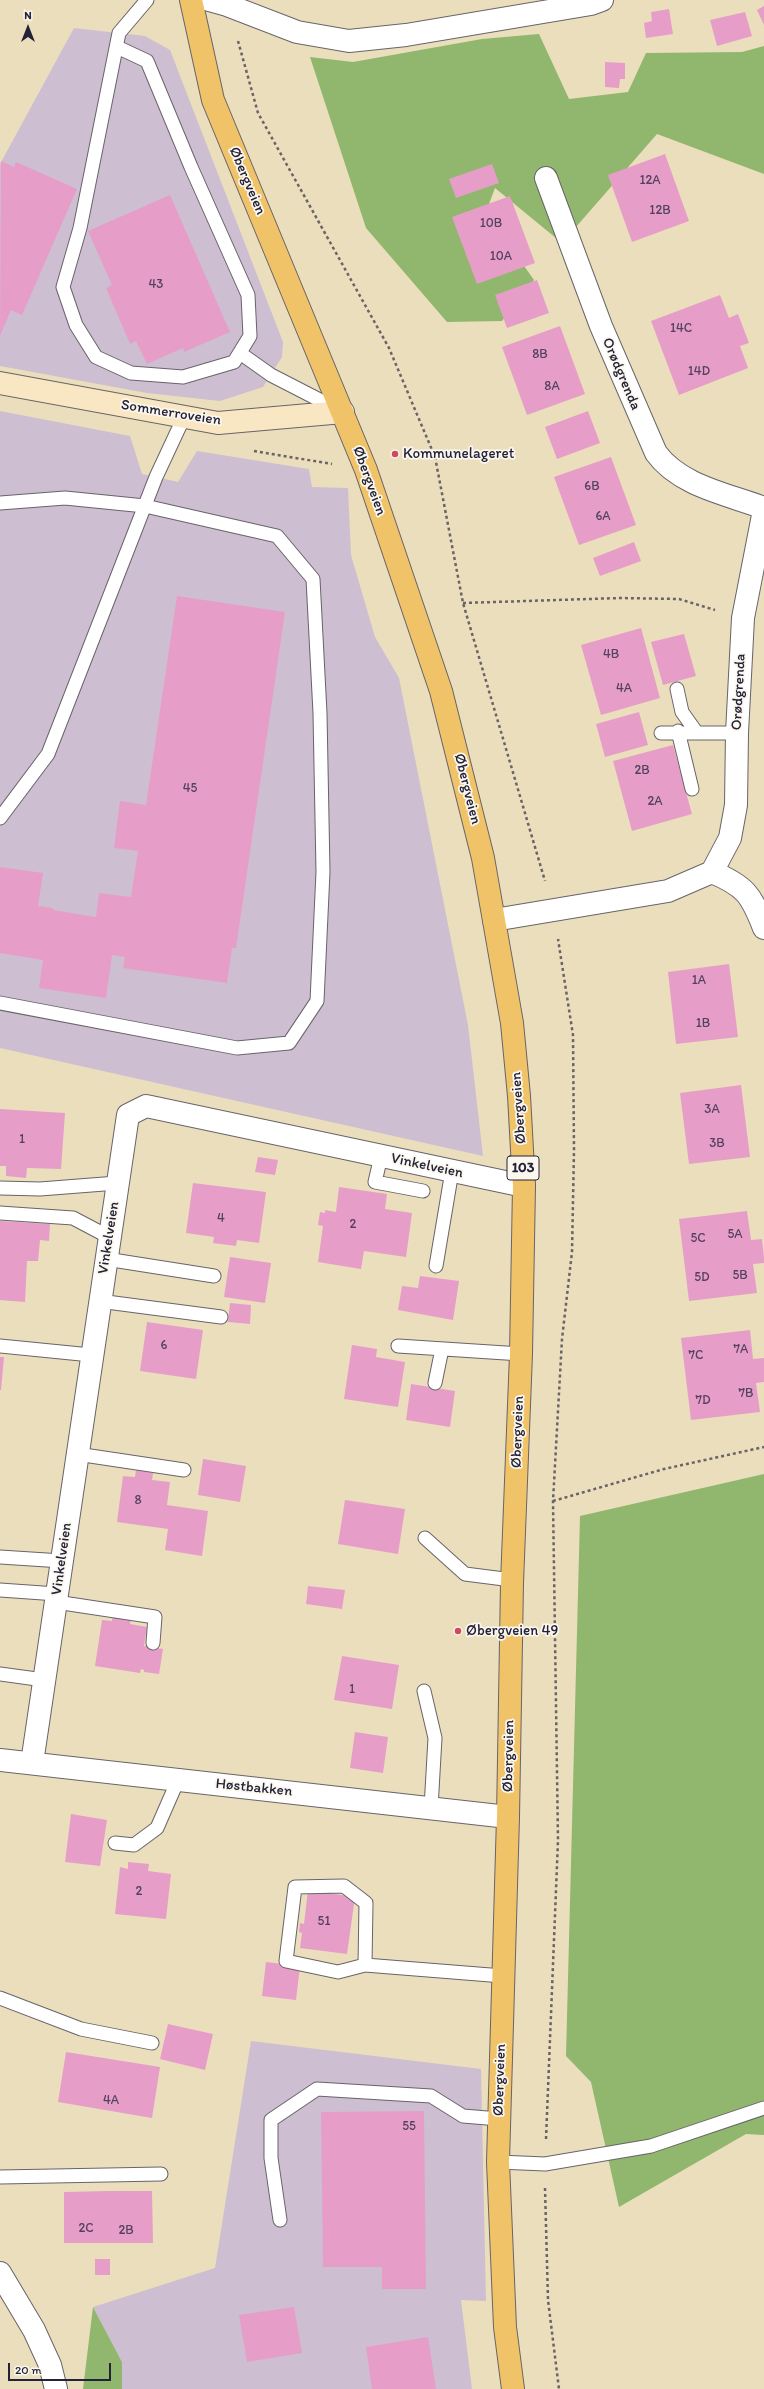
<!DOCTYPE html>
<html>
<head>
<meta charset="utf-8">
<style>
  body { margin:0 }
  #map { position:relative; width:764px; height:2389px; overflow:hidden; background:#ebdebc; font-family:Itim,sans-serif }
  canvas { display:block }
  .north { position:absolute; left:8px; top:8px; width:40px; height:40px; -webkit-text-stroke:3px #fbf7ec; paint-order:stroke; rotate:0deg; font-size:11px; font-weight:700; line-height:16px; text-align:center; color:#22223b }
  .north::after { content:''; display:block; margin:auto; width:14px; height:18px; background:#22223b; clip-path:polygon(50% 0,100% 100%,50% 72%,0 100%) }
  .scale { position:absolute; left:8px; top:2363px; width:103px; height:18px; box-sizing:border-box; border:2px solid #22223b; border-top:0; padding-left:5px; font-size:12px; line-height:14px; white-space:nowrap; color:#22223b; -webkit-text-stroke:3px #fbf7ec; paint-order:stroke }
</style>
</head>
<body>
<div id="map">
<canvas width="764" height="2389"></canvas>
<div class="north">N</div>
<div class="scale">20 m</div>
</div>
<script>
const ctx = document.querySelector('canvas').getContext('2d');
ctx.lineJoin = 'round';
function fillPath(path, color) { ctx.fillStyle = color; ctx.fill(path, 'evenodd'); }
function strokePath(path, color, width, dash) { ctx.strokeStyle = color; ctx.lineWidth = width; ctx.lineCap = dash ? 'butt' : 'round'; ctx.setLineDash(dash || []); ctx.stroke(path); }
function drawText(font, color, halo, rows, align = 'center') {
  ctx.font = font + ' Itim,sans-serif'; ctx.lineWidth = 3.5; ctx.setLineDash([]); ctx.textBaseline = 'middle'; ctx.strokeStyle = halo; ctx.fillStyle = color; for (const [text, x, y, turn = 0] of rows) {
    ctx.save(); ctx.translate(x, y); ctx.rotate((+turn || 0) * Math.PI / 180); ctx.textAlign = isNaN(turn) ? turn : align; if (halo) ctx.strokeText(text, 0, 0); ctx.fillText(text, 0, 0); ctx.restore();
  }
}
fillPath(new Path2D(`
  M 74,28 L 145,36 L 170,50 L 283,342 L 282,357 L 263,387 L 220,401 L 147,393 L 0,366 L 0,164 Z
  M 0,411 L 130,436 L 142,474 L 156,477 L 178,482 L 197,451 L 309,469 L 312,487 L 348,488 L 351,555 L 375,637 L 399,678 L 468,1025 L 483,1156 L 0,1048 Z
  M 251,2041 L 481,2069 L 486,2301 L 461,2300 L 472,2389 L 122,2389 L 122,2362 L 93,2307 L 215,2268 Z`), '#cebed2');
fillPath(new Path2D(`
  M 539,34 L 569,99 L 628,92 L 646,53 L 742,52 L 764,46 L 764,174 L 657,134 L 562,243 L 495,188 L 486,212 L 534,280 L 502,321 L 447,322 L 366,228 L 310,57 L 353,62 L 482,39 Z
  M 764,1474 L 764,2135 L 746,2134 L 619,2207 L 591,2082 L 566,2056 L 580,1516 Z
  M 93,2307 L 122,2362 L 122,2389 L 83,2389 Z`), '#90b76d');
fillPath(new Path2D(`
  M 764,6 L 764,25 L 757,10 Z
  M 669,9 L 673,34 L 646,38 L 644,23 L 652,21 L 651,12 Z
  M 745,12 L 752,36 L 717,46 L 710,20 Z
  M 605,62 L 625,63 L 625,79 L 620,79 L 619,88 L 605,87 Z
  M 665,154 L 689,221 L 632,242 L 608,175 Z
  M 1,161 L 14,167 L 16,162 L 77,189 L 22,315 L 11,310 L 0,336 Z
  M 492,164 L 499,183 L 456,198 L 449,179 Z
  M 170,195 L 230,332 L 184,352 L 183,348 L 147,364 L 136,341 L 130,344 L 106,288 L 112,285 L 88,231 Z
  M 510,196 L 535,263 L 477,284 L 452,217 Z
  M 537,280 L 549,313 L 507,328 L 495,295 Z
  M 720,295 L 729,318 L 738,314 L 749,343 L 740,346 L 748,368 L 679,395 L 651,321 Z
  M 560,326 L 585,394 L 527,415 L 502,347 Z
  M 588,411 L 600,443 L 557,459 L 545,427 Z
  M 611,457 L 636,525 L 579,545 L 554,477 Z
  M 634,542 L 641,561 L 600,576 L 593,558 Z
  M 177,596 L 285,612 L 236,948 L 232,948 L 227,983 L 123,968 L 125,957 L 112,955 L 106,998 L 39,988 L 43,960 L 0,953 L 0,867 L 43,873 L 38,906 L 53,908 L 53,910 L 96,917 L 99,893 L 131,897 L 138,851 L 114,848 L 120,801 L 146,805 Z
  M 641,628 L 660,698 L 601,715 L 581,645 Z
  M 684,634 L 696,676 L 663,685 L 651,642 Z
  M 639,712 L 648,745 L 605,757 L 596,724 Z
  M 673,745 L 692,814 L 632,831 L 613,761 Z
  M 729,964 L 738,1037 L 676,1044 L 668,972 Z
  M 741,1085 L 750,1157 L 689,1164 L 680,1093 Z
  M 0,1109 L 65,1113 L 61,1169 L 27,1168 L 26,1178 L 6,1176 L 6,1166 L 0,1166 Z
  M 258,1157 L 278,1160 L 275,1175 L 255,1172 Z
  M 193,1183 L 266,1192 L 259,1243 L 237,1240 L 236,1246 L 213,1243 L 214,1237 L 186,1233 Z
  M 339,1187 L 387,1194 L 385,1209 L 412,1213 L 406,1257 L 364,1251 L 361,1269 L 318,1262 L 323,1226 L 318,1225 L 320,1212 L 325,1213 L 325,1210 L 336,1212 Z
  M 747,1211 L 751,1240 L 762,1239 L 764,1257 L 764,1263 L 753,1264 L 757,1293 L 689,1301 L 679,1219 Z
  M 0,1221 L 50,1224 L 49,1241 L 40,1240 L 38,1261 L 27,1261 L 25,1302 L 0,1300 Z
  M 230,1257 L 271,1263 L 265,1303 L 224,1297 Z
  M 420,1276 L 459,1281 L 453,1320 L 398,1310 L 402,1286 L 418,1288 Z
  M 230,1303 L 251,1305 L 250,1324 L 228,1322 Z
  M 147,1322 L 203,1330 L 196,1379 L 140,1371 Z
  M 750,1330 L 753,1359 L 764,1358 L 764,1382 L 756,1383 L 760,1412 L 691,1420 L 681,1338 Z
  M 352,1345 L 377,1349 L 376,1357 L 405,1362 L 398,1407 L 344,1399 Z
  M 0,1357 L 4,1357 L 1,1390 L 0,1390 Z
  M 411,1384 L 455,1391 L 450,1427 L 406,1420 Z
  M 203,1459 L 246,1466 L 240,1502 L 198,1495 Z
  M 136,1470 L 153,1473 L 152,1480 L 170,1482 L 167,1505 L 208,1511 L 202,1556 L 165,1550 L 168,1529 L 117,1522 L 123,1476 L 135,1477 Z
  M 345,1500 L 405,1509 L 398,1554 L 338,1544 Z
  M 308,1586 L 345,1590 L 342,1609 L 306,1604 Z
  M 113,1615 L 131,1617 L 130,1624 L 147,1627 L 144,1646 L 163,1649 L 159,1674 L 144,1672 L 144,1670 L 141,1669 L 140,1673 L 95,1666 L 102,1620 L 112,1621 Z
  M 342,1656 L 399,1665 L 392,1709 L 334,1700 Z
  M 355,1732 L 388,1737 L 383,1773 L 350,1768 Z
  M 71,1814 L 107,1820 L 100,1866 L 65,1862 Z
  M 128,1862 L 149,1864 L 148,1871 L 171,1874 L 166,1919 L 115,1914 L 120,1867 L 128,1869 Z
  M 308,1890 L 355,1897 L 347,1954 L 300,1948 L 302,1933 L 299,1932 L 300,1923 L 304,1924 Z
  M 266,1962 L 300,1966 L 296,2000 L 262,1996 Z
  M 168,2024 L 213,2034 L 205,2070 L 160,2059 Z
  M 66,2052 L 160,2067 L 152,2118 L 58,2102 Z
  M 424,2111 L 426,2289 L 382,2289 L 382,2267 L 323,2267 L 321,2112 Z
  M 109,2191 L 152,2191 L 153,2243 L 64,2243 L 64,2192 Z
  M 95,2259 L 110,2259 L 110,2275 L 95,2275 Z
  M 294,2307 L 302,2353 L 247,2362 L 239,2315 Z
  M 428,2337 L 436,2389 L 372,2389 L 366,2347 Z`), '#e69ec9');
const lane = new Path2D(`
  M 117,47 L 147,61 L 191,167 L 248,295 L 250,336 L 234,362 L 183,377 L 131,373 L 96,357 L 76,325 L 63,287 L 80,228 L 119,33 L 147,0
  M 240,353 L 271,375 L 341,411
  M 0,503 L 65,498 L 145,506 L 277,536 L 313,579 L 320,713 L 323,872 L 317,1001 L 289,1043 L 237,1048 L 0,1003
  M 677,689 L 682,712 L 697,733
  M 678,731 L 692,789
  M 661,733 L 737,733
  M 0,818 L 48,754 L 156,477 L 184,417
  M 381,1156 L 375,1182 L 423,1191
  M 0,1188 L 40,1189 L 117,1183
  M 0,1213 L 73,1218 L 109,1237
  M 106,1259 L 214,1276
  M 436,1266 L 452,1171
  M 99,1301 L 221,1317
  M 0,1346 L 91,1355
  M 398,1346 L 521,1354
  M 435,1383 L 442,1349
  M 77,1454 L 184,1470
  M 425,1538 L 465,1574 L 512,1580
  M 0,1557 L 62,1561
  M 0,1590 L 57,1594
  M 56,1602 L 155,1617 L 153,1643
  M 0,1674 L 44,1680
  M 424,1691 L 435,1738 L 431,1808
  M 115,1843 L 134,1845 L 157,1828 L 178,1780
  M 365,1965 L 366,1903 L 344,1886 L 295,1887 L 286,1961 L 338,1972 L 365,1965 L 503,1976
  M 0,1998 L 81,2029 L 152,2043
  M 498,2162 L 545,2164 L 651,2146 L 764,2108
  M 0,2177 L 161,2174
  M 280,2220 L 271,2158 L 271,2120 L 317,2089 L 431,2096 L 463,2116 L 499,2119`);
const street = new Path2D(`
  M 209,0 L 227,5 L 297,32 L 349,41 L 406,35 L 591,4 L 602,0
  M 546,178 L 601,326 L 656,453 C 680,486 727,494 764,508
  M 712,872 C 745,886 751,894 764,928
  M 494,920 L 668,891 L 712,872 L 730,838 L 736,805 L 737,733 L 743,618 L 764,510
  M 0,1760 L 508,1817
  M 32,1763 L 128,1115 L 146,1106 L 524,1186
  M 0,2273 L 34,2330 L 50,2365 L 56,2389`);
const secondary = new Path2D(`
  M 0,383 L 218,423 L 343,412`);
const primary = new Path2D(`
  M 191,0 L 213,100 L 366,470 L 441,691 L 483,858 L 512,1023 L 519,1096 L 524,1186 L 521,1354 L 512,1583 L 508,1817 L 498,2162 L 505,2327 L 513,2389`);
strokePath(lane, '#686468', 15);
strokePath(street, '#686468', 24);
strokePath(secondary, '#686468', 24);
strokePath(primary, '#686468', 24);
strokePath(new Path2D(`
  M 238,41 L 258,113 L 389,348 L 435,457 L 463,603 L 545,881
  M 254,451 L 332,464
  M 463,603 L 620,598 L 679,599 L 715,610
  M 553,1501 L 664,1469 L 764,1447
  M 546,2139 L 558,1840 L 553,1501 L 562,1339 L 572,1252 L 574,1150 L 573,1035 L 558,939
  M 545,2188 L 548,2300 L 559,2389`), '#686468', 2.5, [3, 3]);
strokePath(lane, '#fff', 13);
strokePath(street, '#fff', 22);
strokePath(secondary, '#f9e7c3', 22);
strokePath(primary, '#f1c369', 22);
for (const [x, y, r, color] of [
  [395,454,4,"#d1495b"],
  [458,1631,4,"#d1495b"]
]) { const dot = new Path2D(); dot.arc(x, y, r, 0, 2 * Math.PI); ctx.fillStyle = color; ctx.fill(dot); strokePath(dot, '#fbf7ec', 1.5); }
drawText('13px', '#53415e', null, [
  ["12A",650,181],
  ["12B",660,211],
  ["10B",491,224],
  ["10A",501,257],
  ["43",156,285],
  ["14C",681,329],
  ["8B",540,355],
  ["14D",699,372],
  ["8A",552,387],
  ["6B",592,487],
  ["6A",603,517],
  ["4B",611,655],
  ["4A",624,689],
  ["2B",642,771],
  ["45",190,789],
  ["2A",655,802],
  ["1A",699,981],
  ["1B",703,1024],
  ["3A",712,1110],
  ["1",22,1140],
  ["3B",717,1144],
  ["4",221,1219],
  ["2",353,1225],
  ["5A",735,1235],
  ["5C",698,1239],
  ["5B",740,1276],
  ["5D",702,1278],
  ["6",164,1346],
  ["7A",741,1350],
  ["7C",696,1356],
  ["7B",746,1394],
  ["7D",703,1401],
  ["8",138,1501],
  ["1",352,1690],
  ["2",139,1892],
  ["51",324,1922],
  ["4A",111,2101],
  ["55",409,2127],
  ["2C",86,2229],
  ["2B",126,2231]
]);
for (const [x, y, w] of [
  [523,1168,32]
]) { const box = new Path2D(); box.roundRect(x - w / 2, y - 12, w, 24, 3); ctx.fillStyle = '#fbf7ec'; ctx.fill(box); strokePath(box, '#22223b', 1); }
drawText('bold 14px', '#22223b', null, [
  ["103",523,1168]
]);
drawText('15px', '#22223b', '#fbf7ec', [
  ["Øbergveien",247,181,67],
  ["Orødgrenda",621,374,67],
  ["Sommerroveien",171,413,9],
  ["Øbergveien",369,481,70],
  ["Orødgrenda",739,692,-87],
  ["Øbergveien",467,789,76],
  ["Øbergveien",519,1108,-94],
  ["Vinkelveien",427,1166,12],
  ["Vinkelveien",109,1238,-81],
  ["Øbergveien",518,1432,-88],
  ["Vinkelveien",62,1559,-82],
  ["Øbergveien",509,1756,-89],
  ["Høstbakken",254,1788,6],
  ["Øbergveien",500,2080,-88]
]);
drawText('15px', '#22223b', '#fbf7ec', [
  ["Kommunelageret",403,454],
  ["Øbergveien 49",466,1631]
], 'left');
</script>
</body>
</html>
